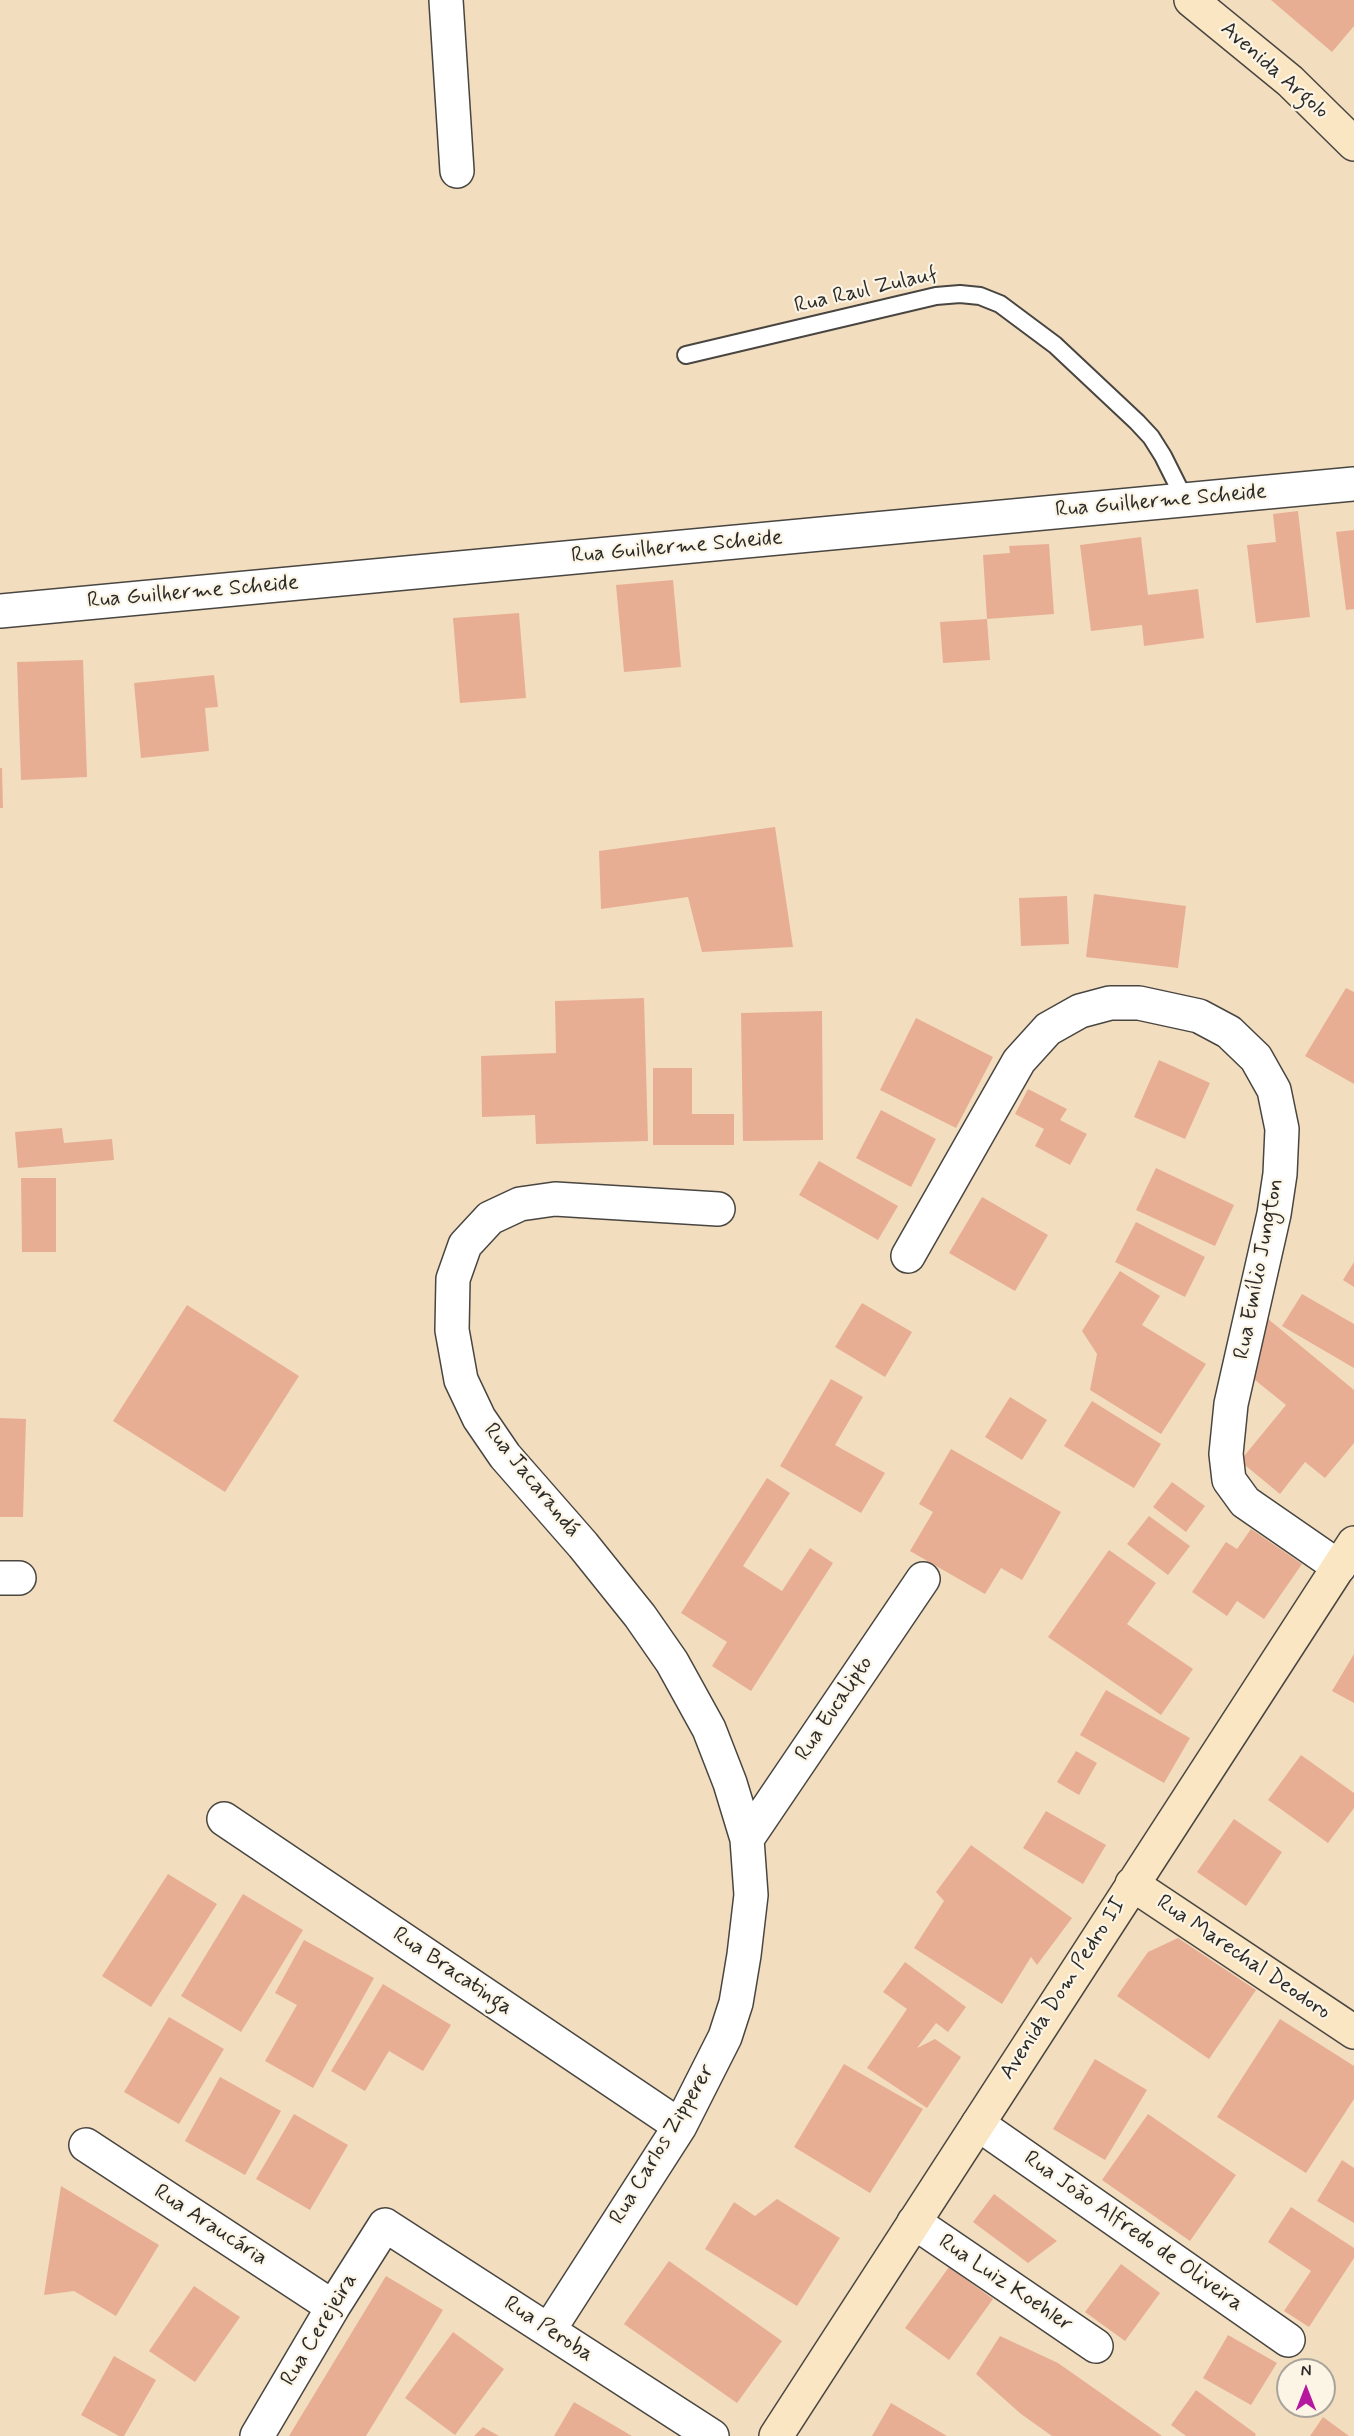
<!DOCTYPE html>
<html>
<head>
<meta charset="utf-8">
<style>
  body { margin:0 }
  #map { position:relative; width:1354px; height:2436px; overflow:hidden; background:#f2ddbf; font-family:Mynerve,sans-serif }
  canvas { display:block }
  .north { position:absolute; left:1276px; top:2358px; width:60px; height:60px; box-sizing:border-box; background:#fcf5e5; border:2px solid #a8a49b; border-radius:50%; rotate:0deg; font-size:16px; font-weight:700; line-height:24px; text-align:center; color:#2b2b2b }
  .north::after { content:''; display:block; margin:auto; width:21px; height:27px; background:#b5179e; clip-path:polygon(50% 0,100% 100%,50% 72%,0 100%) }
</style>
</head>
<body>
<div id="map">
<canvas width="1354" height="2436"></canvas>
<div class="north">N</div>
</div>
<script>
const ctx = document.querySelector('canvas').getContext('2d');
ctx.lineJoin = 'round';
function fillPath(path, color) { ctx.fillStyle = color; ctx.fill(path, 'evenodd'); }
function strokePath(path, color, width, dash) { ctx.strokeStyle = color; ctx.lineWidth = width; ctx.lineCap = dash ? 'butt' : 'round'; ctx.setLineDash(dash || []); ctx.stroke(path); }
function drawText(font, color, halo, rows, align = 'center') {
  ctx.font = font + ' Mynerve,sans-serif'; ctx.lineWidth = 4.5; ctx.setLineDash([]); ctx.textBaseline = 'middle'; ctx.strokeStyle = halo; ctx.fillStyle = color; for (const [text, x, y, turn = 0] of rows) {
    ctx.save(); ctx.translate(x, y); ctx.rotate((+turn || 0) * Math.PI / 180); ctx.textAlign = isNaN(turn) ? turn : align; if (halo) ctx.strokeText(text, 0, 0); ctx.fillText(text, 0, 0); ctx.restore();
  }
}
fillPath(new Path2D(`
  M 1271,0 L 1354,0 L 1354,26 L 1332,52 Z
  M 1298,511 L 1310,617 L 1256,623 L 1247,545 L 1276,542 L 1273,514 Z
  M 1354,530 L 1354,609 L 1346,610 L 1336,532 Z
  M 1141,537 L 1148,595 L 1198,589 L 1204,638 L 1144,646 L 1142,625 L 1091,631 L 1080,545 Z
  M 1049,544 L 1054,614 L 987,619 L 983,555 L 1010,553 L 1009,546 Z
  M 673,580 L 681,667 L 624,672 L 616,585 Z
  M 519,613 L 526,698 L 460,703 L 453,618 Z
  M 987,619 L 990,660 L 943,663 L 940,622 Z
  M 83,660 L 87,777 L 21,780 L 17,662 Z
  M 214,675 L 218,707 L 205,708 L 209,751 L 141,758 L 134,683 Z
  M 0,768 L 2,768 L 3,808 L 0,808 Z
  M 775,827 L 793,947 L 702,952 L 688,897 L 601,909 L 599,851 Z
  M 1094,894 L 1186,906 L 1178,968 L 1086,957 Z
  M 1067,896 L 1069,944 L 1021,946 L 1019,898 Z
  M 1346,988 L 1354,992 L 1354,1084 L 1305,1056 Z
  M 644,998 L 648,1141 L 536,1144 L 535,1115 L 482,1117 L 481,1056 L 556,1053 L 555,1001 Z
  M 822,1011 L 823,1140 L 743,1141 L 741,1013 Z
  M 916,1018 L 993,1057 L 956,1128 L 880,1090 Z
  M 1159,1060 L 1210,1083 L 1185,1139 L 1134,1117 Z
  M 653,1068 L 692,1068 L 692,1114 L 734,1114 L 734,1145 L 653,1145 Z
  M 1028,1089 L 1067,1109 L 1060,1120 L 1087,1134 L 1070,1165 L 1035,1146 L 1044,1129 L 1015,1114 Z
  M 881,1110 L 936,1139 L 911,1187 L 856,1158 Z
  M 62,1128 L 64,1143 L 112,1139 L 114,1160 L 18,1168 L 15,1132 Z
  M 819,1161 L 898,1206 L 878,1240 L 799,1195 Z
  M 1156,1168 L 1234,1205 L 1215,1246 L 1136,1210 Z
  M 21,1178 L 56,1178 L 56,1252 L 22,1252 Z
  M 982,1197 L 1048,1235 L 1015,1291 L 949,1253 Z
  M 1136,1222 L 1205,1257 L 1185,1297 L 1115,1262 Z
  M 1354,1262 L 1354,1287 L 1343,1280 Z
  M 1120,1271 L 1160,1296 L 1142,1325 L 1206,1364 L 1161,1434 L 1090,1390 L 1097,1354 L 1082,1331 Z
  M 1302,1294 L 1354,1324 L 1354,1368 L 1282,1326 Z
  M 862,1303 L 912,1332 L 885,1377 L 835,1347 Z
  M 187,1305 L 299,1376 L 225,1492 L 113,1421 Z
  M 1267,1318 L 1354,1390 L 1354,1443 L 1325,1478 L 1305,1462 L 1280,1494 L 1240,1461 L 1286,1405 L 1250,1376 Z
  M 831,1379 L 863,1397 L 835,1445 L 885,1473 L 861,1513 L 780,1466 Z
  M 1010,1397 L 1047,1420 L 1022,1460 L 985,1437 Z
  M 1092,1401 L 1161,1444 L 1134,1488 L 1064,1446 Z
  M 0,1418 L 26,1419 L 23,1517 L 0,1517 Z
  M 951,1449 L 1061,1512 L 1022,1580 L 1001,1568 L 985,1594 L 910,1551 L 933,1512 L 919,1504 Z
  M 767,1478 L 790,1493 L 743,1566 L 782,1591 L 810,1548 L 833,1563 L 751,1691 L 712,1666 L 727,1642 L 681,1613 Z
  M 1172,1482 L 1205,1506 L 1186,1532 L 1153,1507 Z
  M 1149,1516 L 1190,1546 L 1168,1575 L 1127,1544 Z
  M 1251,1529 L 1302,1564 L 1264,1619 L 1237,1601 L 1227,1616 L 1192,1592 L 1226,1542 L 1237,1549 Z
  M 1109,1550 L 1156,1583 L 1127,1624 L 1193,1669 L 1161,1715 L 1048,1637 Z
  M 1354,1654 L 1354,1703 L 1332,1691 Z
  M 1106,1690 L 1190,1738 L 1164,1783 L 1080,1735 Z
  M 1076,1751 L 1097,1763 L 1079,1795 L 1057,1782 Z
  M 1301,1755 L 1354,1793 L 1354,1808 L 1328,1843 L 1268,1800 Z
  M 1046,1811 L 1106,1845 L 1083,1884 L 1023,1848 Z
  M 1234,1819 L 1282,1852 L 1246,1906 L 1197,1872 Z
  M 971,1845 L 1072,1918 L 1037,1965 L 1031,1957 L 1002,2004 L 914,1948 L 944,1901 L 936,1892 Z
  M 168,1874 L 217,1904 L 151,2007 L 102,1976 Z
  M 243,1894 L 303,1930 L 241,2032 L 181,1996 Z
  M 1178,1938 L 1256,1990 L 1209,2059 L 1117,1996 L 1148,1952 Z
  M 304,1940 L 374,1978 L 313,2088 L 265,2061 L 297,2005 L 275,1993 Z
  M 905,1962 L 966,2007 L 948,2032 L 936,2023 L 917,2048 L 935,2039 L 961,2057 L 927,2108 L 867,2068 L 907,2009 L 883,1992 Z
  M 383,1984 L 451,2025 L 423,2071 L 389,2051 L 365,2091 L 331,2071 Z
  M 169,2017 L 224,2049 L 179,2124 L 124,2092 Z
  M 1280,2019 L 1354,2066 L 1354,2099 L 1306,2173 L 1217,2117 Z
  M 1095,2059 L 1147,2090 L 1105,2160 L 1053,2129 Z
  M 844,2064 L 923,2109 L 870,2193 L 794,2147 Z
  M 220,2077 L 281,2111 L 245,2175 L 185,2141 Z
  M 294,2114 L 348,2145 L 310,2210 L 256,2179 Z
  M 1148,2114 L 1236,2175 L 1190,2241 L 1102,2180 Z
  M 1342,2160 L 1354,2168 L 1354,2223 L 1317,2201 Z
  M 61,2186 L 159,2245 L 116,2316 L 74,2291 L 44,2295 Z
  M 994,2194 L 1057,2241 L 1028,2263 L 973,2222 Z
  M 777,2199 L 840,2238 L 797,2306 L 705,2249 L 734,2202 L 755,2216 Z
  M 1291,2207 L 1354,2248 L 1354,2258 L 1309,2327 L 1284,2311 L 1311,2271 L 1268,2242 Z
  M 669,2261 L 782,2341 L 737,2403 L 624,2324 Z
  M 1121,2264 L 1160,2293 L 1125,2341 L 1085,2312 Z
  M 949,2267 L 993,2299 L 949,2360 L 905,2328 Z
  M 386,2276 L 443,2310 L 366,2436 L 289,2436 Z
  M 194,2286 L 240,2317 L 195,2382 L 149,2351 Z
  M 453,2332 L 504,2369 L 455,2435 L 405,2398 Z
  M 1228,2335 L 1277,2363 L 1251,2405 L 1203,2378 Z
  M 1000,2336 L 1058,2363 L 1162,2436 L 1052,2436 L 1021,2414 L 976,2374 Z
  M 114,2356 L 156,2380 L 124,2436 L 119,2436 L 81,2415 Z
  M 1196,2390 L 1256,2434 L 1255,2436 L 1186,2436 L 1171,2425 Z
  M 574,2402 L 632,2436 L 554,2436 Z
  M 891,2403 L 947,2436 L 872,2436 Z
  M 1323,2417 L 1349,2436 L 1310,2436 Z
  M 483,2427 L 499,2436 L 474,2436 Z`), '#e8ae94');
const service = new Path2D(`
  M 686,355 L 936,296 L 960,294 L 980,296 L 1000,304 L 1055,345 L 1137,422 L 1151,437 L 1163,456 L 1185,500`);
const minor = new Path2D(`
  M 446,0 L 457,171
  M 0,611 L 1354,484
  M 908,1256 L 1019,1061 L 1048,1029 L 1080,1011 L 1110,1003 L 1139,1003 L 1199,1016 L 1229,1032 L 1256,1058 L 1274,1090 L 1282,1129 L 1280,1174 L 1274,1214 L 1231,1404 L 1226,1454 L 1229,1480 L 1245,1502 L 1339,1567
  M 0,1578 L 19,1578
  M 224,1819 L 680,2126
  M 747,1839 L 923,1579
  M 978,2124 L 1288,2340
  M 86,2145 L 333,2307
  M 914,2222 L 1096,2346
  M 549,2330 L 680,2126 L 725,2037 L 736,2003 L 744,1955 L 751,1895 L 747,1839 L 730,1783 L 709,1729 L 672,1662 L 640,1616 L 583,1545 L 505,1456 L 479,1418 L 461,1380 L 452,1330 L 453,1279 L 465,1245 L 490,1218 L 520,1204 L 555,1199 L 718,1209
  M 257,2436 L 333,2307 L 385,2225 L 712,2436`);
const secondary = new Path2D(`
  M 1191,0 L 1290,81 L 1354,144
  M 1132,1884 L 1354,2032
  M 776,2436 L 1354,1543`);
strokePath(service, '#494641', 20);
strokePath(minor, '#494641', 36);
strokePath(secondary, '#494641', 36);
strokePath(service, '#fff', 16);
strokePath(minor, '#fff', 33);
strokePath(secondary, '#fbe6c4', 33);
drawText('22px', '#2b2b2b', '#fcf5e5', [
  ["Avenida Argolo",1274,71,41],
  ["Rua Raul Zulauf",866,291,-13],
  ["Rua Guilherme Scheide",1161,502,-5],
  ["Rua Guilherme Scheide",677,548,-5],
  ["Rua Guilherme Scheide",193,593,-5],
  ["Rua Emílio Jungton",1260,1269,-79],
  ["Rua Jacarandá",531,1481,51],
  ["Rua Eucalipto",835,1709,-56],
  ["Rua Marechal Deodoro",1243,1958,34],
  ["Rua Bracatinga",452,1972,34],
  ["Avenida Dom Pedro II",1064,1989,-57],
  ["Rua Carlos Zipperer",663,2145,-59],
  ["Rua Araucária",210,2226,33],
  ["Rua João Alfredo de Oliveira",1133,2232,35],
  ["Rua Luiz Koehler",1005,2284,34],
  ["Rua Cerejeira",320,2330,-59],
  ["Rua Peroba",548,2330,33]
]);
</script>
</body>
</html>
